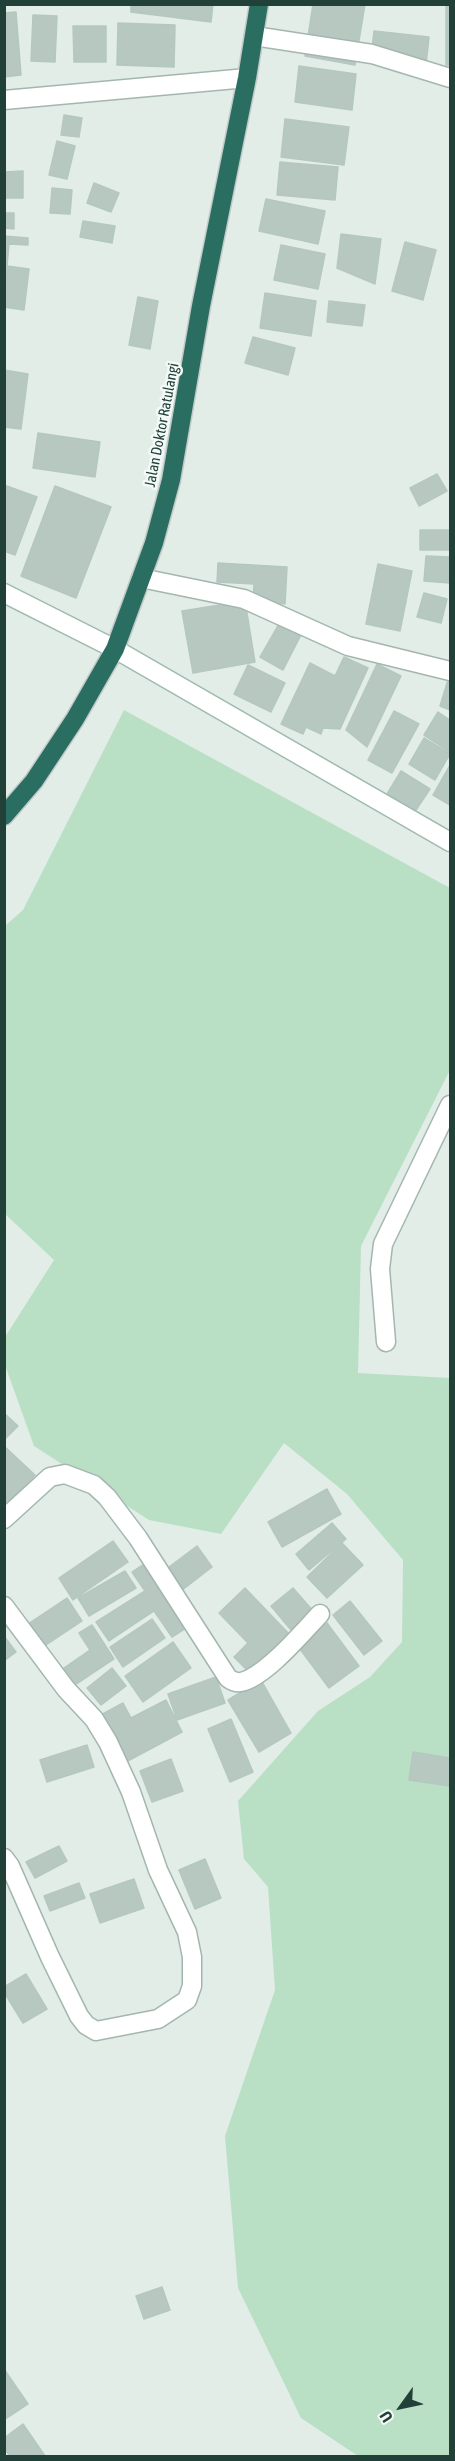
<!DOCTYPE html>
<html>
<head>
<meta charset="utf-8">
<style>
  body { margin:0 }
  #map { position:relative; width:455px; height:2461px; overflow:hidden; background:#e2ede8; font-family:"Asap Condensed",sans-serif }
  canvas { display:block }
  .frame { position:absolute; inset:0; border:6px solid #204038; pointer-events:none }
  .north { position:absolute; left:371px; top:2377px; width:60px; height:60px; -webkit-text-stroke:4px #f3f9f6; paint-order:stroke; rotate:237deg; font-size:16px; font-weight:700; line-height:24px; text-align:center; color:#204038 }
  .north::after { content:''; display:block; margin:auto; width:21px; height:27px; background:#204038; clip-path:polygon(50% 0,100% 100%,50% 72%,0 100%) }
</style>
</head>
<body>
<div id="map">
<canvas width="455" height="2461"></canvas>
<div class="frame"></div>
<div class="north">U</div>
</div>
<script>
const ctx = document.querySelector('canvas').getContext('2d');
ctx.lineJoin = 'round';
function fillPath(path, color) { ctx.fillStyle = color; ctx.fill(path, 'evenodd'); }
function strokePath(path, color, width, dash) { ctx.strokeStyle = color; ctx.lineWidth = width; ctx.lineCap = dash ? 'butt' : 'round'; ctx.setLineDash(dash || []); ctx.stroke(path); }
function drawText(font, color, halo, rows, align = 'center') {
  ctx.font = font + ' "Asap Condensed",sans-serif'; ctx.lineWidth = 5; ctx.setLineDash([]); ctx.textBaseline = 'middle'; ctx.strokeStyle = halo; ctx.fillStyle = color; for (const [text, x, y, turn = 0] of rows) {
    ctx.save(); ctx.translate(x, y); ctx.rotate((+turn || 0) * Math.PI / 180); ctx.textAlign = isNaN(turn) ? turn : align; if (halo) ctx.strokeText(text, 0, 0); ctx.fillText(text, 0, 0); ctx.restore();
  }
}
fillPath(new Path2D(`
  M 124,710 L 450,888 L 450,1070 L 361,1246 L 358,1373 L 450,1378 L 450,2456 L 358,2456 L 301,2418 L 238,2288 L 225,2136 L 275,1990 L 268,1887 L 244,1859 L 238,1801 L 318,1711 L 370,1677 L 402,1642 L 403,1560 L 347,1494 L 284,1443 L 221,1534 L 149,1520 L 34,1446 L 5,1365 L 5,1337 L 54,1260 L 5,1214 L 5,926 L 23,910 Z`), '#b9e0c4');
const building = new Path2D(`
  M 131,4 L 213,4 L 211,22 L 131,12 Z
  M 313,4 L 365,4 L 355,65 L 305,56 Z
  M 446,4 L 450,4 L 450,65 L 446,65 Z
  M 16,12 L 21,75 L 4,77 L 4,13 Z
  M 33,15 L 57,16 L 55,62 L 31,61 Z
  M 118,23 L 175,25 L 174,67 L 117,65 Z
  M 73,26 L 106,26 L 106,62 L 74,62 Z
  M 374,31 L 429,37 L 426,65 L 371,58 Z
  M 299,66 L 356,74 L 352,110 L 295,102 Z
  M 64,115 L 82,118 L 79,137 L 61,135 Z
  M 285,119 L 349,127 L 344,165 L 281,157 Z
  M 57,141 L 75,146 L 67,179 L 49,175 Z
  M 280,162 L 338,167 L 335,200 L 277,195 Z
  M 23,171 L 23,198 L 4,198 L 4,172 Z
  M 94,183 L 119,193 L 111,212 L 87,203 Z
  M 52,188 L 72,190 L 70,214 L 50,213 Z
  M 266,199 L 325,211 L 318,244 L 259,231 Z
  M 4,213 L 14,213 L 14,229 L 4,228 Z
  M 83,221 L 115,226 L 112,243 L 80,237 Z
  M 341,234 L 381,239 L 375,284 L 337,268 Z
  M 4,236 L 28,238 L 28,245 L 9,244 L 7,266 L 4,266 Z
  M 405,242 L 436,250 L 423,300 L 392,291 Z
  M 281,245 L 325,254 L 318,289 L 274,280 Z
  M 7,266 L 29,269 L 24,310 L 4,307 Z
  M 265,293 L 316,301 L 311,336 L 260,328 Z
  M 138,297 L 158,301 L 150,349 L 129,345 Z
  M 329,301 L 365,305 L 362,326 L 327,322 Z
  M 253,337 L 295,348 L 288,375 L 245,363 Z
  M 4,370 L 28,374 L 21,429 L 4,427 Z
  M 38,433 L 100,442 L 95,477 L 33,468 Z
  M 437,474 L 447,491 L 419,506 L 410,488 Z
  M 4,485 L 37,497 L 15,555 L 4,551 Z
  M 55,486 L 111,507 L 76,598 L 21,576 Z
  M 420,530 L 450,530 L 450,550 L 420,550 Z
  M 426,556 L 450,557 L 450,583 L 424,581 Z
  M 218,563 L 287,567 L 285,604 L 253,601 L 254,584 L 217,582 Z
  M 378,564 L 412,571 L 400,631 L 366,624 Z
  M 424,593 L 447,599 L 441,623 L 417,617 Z
  M 245,601 L 255,662 L 193,673 L 182,611 Z
  M 280,622 L 302,633 L 283,670 L 260,657 Z
  M 344,657 L 368,668 L 340,729 L 323,728 L 321,734 L 306,727 L 303,734 L 281,724 L 310,663 L 335,676 Z
  M 377,664 L 401,676 L 367,747 L 346,730 Z
  M 248,665 L 285,683 L 271,712 L 234,694 Z
  M 448,680 L 450,680 L 450,710 L 440,706 Z
  M 394,711 L 419,724 L 392,773 L 368,760 Z
  M 438,712 L 450,720 L 450,752 L 424,735 Z
  M 424,738 L 450,754 L 435,780 L 409,764 Z
  M 450,765 L 450,805 L 433,795 Z
  M 401,771 L 430,789 L 412,816 L 384,799 Z
  M 4,1413 L 18,1426 L 4,1440 Z
  M 4,1446 L 35,1475 L 4,1508 Z
  M 327,1489 L 341,1514 L 282,1547 L 268,1522 Z
  M 332,1523 L 346,1539 L 309,1570 L 296,1554 Z
  M 113,1541 L 128,1562 L 73,1600 L 59,1578 Z
  M 342,1543 L 363,1565 L 327,1598 L 307,1577 Z
  M 197,1546 L 212,1567 L 181,1591 L 165,1570 Z
  M 144,1564 L 186,1628 L 172,1637 L 154,1611 L 109,1641 L 96,1622 L 145,1591 L 132,1572 Z
  M 125,1571 L 136,1588 L 89,1616 L 78,1598 Z
  M 245,1588 L 292,1637 L 252,1675 L 234,1657 L 248,1643 L 219,1613 Z
  M 293,1588 L 314,1612 L 291,1630 L 271,1606 Z
  M 67,1598 L 82,1621 L 43,1647 L 28,1624 Z
  M 350,1601 L 382,1641 L 364,1655 L 333,1615 Z
  M 152,1619 L 165,1638 L 123,1667 L 110,1647 Z
  M 327,1623 L 359,1666 L 329,1688 L 297,1645 Z
  M 92,1625 L 114,1659 L 69,1689 L 58,1672 L 90,1650 L 79,1633 Z
  M 4,1636 L 16,1652 L 4,1661 Z
  M 173,1642 L 191,1668 L 143,1702 L 125,1676 Z
  M 112,1668 L 126,1686 L 101,1705 L 87,1688 Z
  M 216,1677 L 225,1703 L 177,1720 L 168,1694 Z
  M 261,1680 L 291,1733 L 259,1752 L 228,1700 Z
  M 166,1700 L 182,1732 L 124,1763 L 99,1716 L 123,1703 L 131,1718 Z
  M 231,1719 L 253,1772 L 230,1782 L 208,1729 Z
  M 87,1745 L 94,1767 L 47,1782 L 40,1760 Z
  M 413,1752 L 450,1758 L 450,1786 L 409,1780 Z
  M 171,1759 L 183,1791 L 152,1802 L 140,1771 Z
  M 59,1846 L 67,1861 L 35,1878 L 26,1862 Z
  M 205,1859 L 221,1898 L 195,1909 L 179,1870 Z
  M 134,1879 L 144,1908 L 100,1923 L 90,1894 Z
  M 79,1883 L 85,1898 L 50,1911 L 44,1896 Z
  M 26,1974 L 47,2009 L 23,2023 L 4,1992 L 4,1987 Z
  M 162,2287 L 170,2310 L 144,2319 L 136,2296 Z
  M 4,2369 L 28,2404 L 4,2420 Z
  M 23,2424 L 45,2456 L 10,2456 L 4,2449 L 4,2438 Z`);
fillPath(building, '#b7c8c1');
strokePath(building, '#b4c7c0', 1.5);
const street = new Path2D(`
  M 254,36 L 372,54 L 450,78
  M 4,100 L 247,78
  M 141,578 L 244,599 L 348,646 L 450,671
  M 386,1342 L 380,1269 L 383,1244 L 450,1105
  M 4,1519 L 50,1477 L 65,1474 L 94,1485 L 107,1497 L 138,1538 L 228,1678 C 232,1681 236,1683 241,1682 C 265,1677 303,1632 320,1614
  M 4,1606 L 66,1689 L 94,1719 L 108,1742 L 131,1792 L 158,1870 L 187,1932 L 192,1957 L 192,1986 L 187,2000 L 158,2019 L 96,2031 L 86,2025 L 79,2016 L 50,1957 L 10,1866 L 4,1858`);
const secondary = new Path2D(`
  M 4,593 L 115,649 L 450,842`);
const highway = new Path2D(`
  M 4,816 L 34,781 L 75,719 L 115,649 L 154,543 L 171,480 L 201,306 L 247,78 L 259,4`);
strokePath(street, '#a4b6b0', 21);
strokePath(secondary, '#9fbab1', 21);
strokePath(highway, '#c1cac7', 21);
strokePath(street, '#fff', 18);
strokePath(secondary, '#fff', 18);
strokePath(highway, '#2a6e61', 18);
drawText('15px', '#204038', '#f3f9f6', [
  ["Jalan Doktor Ratulangi",162,425,-79]
]);
</script>
</body>
</html>
